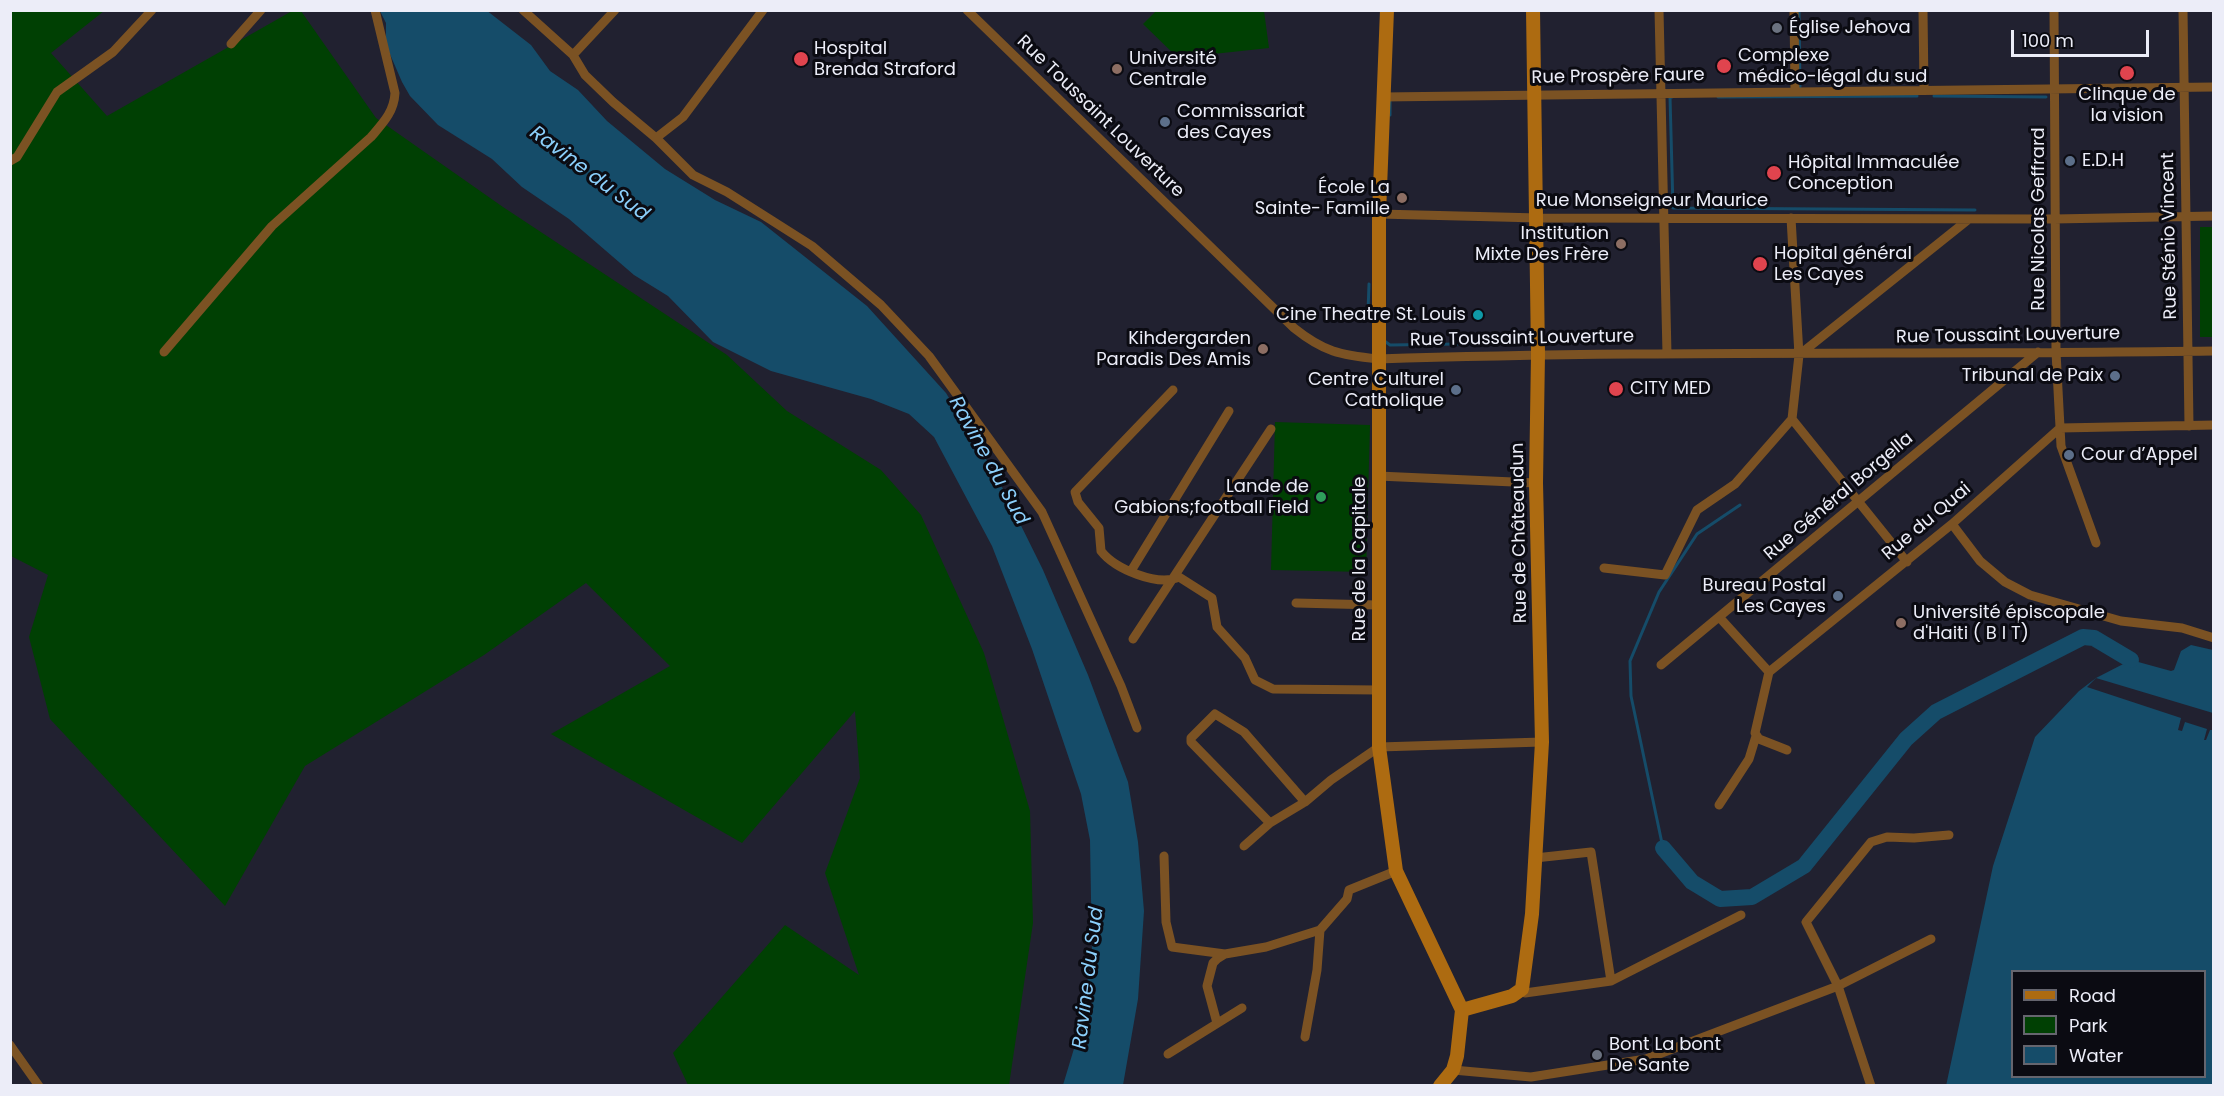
<!DOCTYPE html>
<html>
<head>
<meta charset="utf-8">
<style>
  body { margin:0 }
  #map { position:relative; width:2224px; height:1096px; overflow:hidden; background:#212130; font-family:Poppins,sans-serif }
  canvas { display:block }
  .frame { position:absolute; inset:0; border:12px solid #ecedf8; pointer-events:none }
  .legend { position:absolute; left:2011px; top:970px; width:195px; height:108px; box-sizing:border-box; background:#0b0b12; border:2px solid #65656e; margin:0; padding:8px 10px; list-style:none; font-size:18px; color:#ecedf8 }
  .legend li { display:flex; align-items:center; gap:12px; height:30px }
  .legend b { width:30px; border:2px solid #65656e }
  .scale { position:absolute; left:2011px; top:30px; width:138px; height:27px; box-sizing:border-box; border:3px solid #ecedf8; border-top:0; padding-left:8px; font-size:18px; line-height:21px; white-space:nowrap; color:#ecedf8; -webkit-text-stroke:4px #0b0b12; paint-order:stroke }
</style>
</head>
<body>
<div id="map">
<canvas width="2224" height="1096"></canvas>
<div class="frame"></div>
<ul class="legend">
<li><b style="height:8px;background:#ad6b11"></b>Road</li>
<li><b style="height:16px;background:#004003"></b>Park</li>
<li><b style="height:16px;background:#154c69"></b>Water</li>
</ul>
<div class="scale">100 m</div>
</div>
<script>
const ctx = document.querySelector('canvas').getContext('2d');
ctx.lineJoin = 'round';
function fillPath(path, color) { ctx.fillStyle = color; ctx.fill(path, 'evenodd'); }
function strokePath(path, color, width, dash) { ctx.strokeStyle = color; ctx.lineWidth = width; ctx.lineCap = dash ? 'butt' : 'round'; ctx.setLineDash(dash || []); ctx.stroke(path); }
function drawText(font, color, halo, rows, align = 'center') {
  ctx.font = font + ' Poppins,sans-serif'; ctx.lineWidth = 6; ctx.setLineDash([]); ctx.textBaseline = 'middle'; ctx.strokeStyle = halo; ctx.fillStyle = color; for (const [text, x, y, turn = 0] of rows) {
    ctx.save(); ctx.translate(x, y); ctx.rotate((+turn || 0) * Math.PI / 180); ctx.textAlign = isNaN(turn) ? turn : align; if (halo) ctx.strokeText(text, 0, 0); ctx.fillText(text, 0, 0); ctx.restore();
  }
}
fillPath(new Path2D(`
  M 1157,10 L 1264,11 L 1269,48 L 1204,55 L 1180,60 L 1143,24 Z
  M 10,11 L 104,11 L 51,53 L 107,116 L 292,11 L 301,11 L 376,118 L 503,207 L 727,355 L 787,411 L 881,470 L 921,515 L 984,653 L 1030,811 L 1033,923 L 1009,1085 L 688,1085 L 673,1053 L 785,925 L 859,975 L 825,873 L 860,778 L 855,711 L 742,843 L 551,734 L 670,666 L 586,583 L 484,655 L 305,766 L 225,906 L 50,719 L 29,637 L 48,575 L 11,556 Z
  M 2200,227 L 2213,227 L 2213,337 L 2200,337 Z
  M 1275,422 L 1370,425 L 1366,572 L 1271,570 Z`), '#004003');
fillPath(new Path2D(`
  M 486,10 L 531,45 L 550,71 L 578,90 L 607,121 L 665,169 L 715,200 L 761,222 L 867,306 L 946,393 L 997,477 L 1043,570 L 1088,675 L 1128,782 L 1138,842 L 1144,911 L 1138,999 L 1123,1085 L 1063,1085 L 1076,1042 L 1092,956 L 1090,840 L 1081,794 L 1032,649 L 992,546 L 934,437 L 909,414 L 871,399 L 771,371 L 713,342 L 668,296 L 634,275 L 569,219 L 522,187 L 492,159 L 438,125 L 410,96 L 402,82 L 386,45 L 386,23 L 380,11 Z
  M 2191,645 L 2213,650 L 2213,1085 L 1946,1086 L 1993,866 L 2035,737 L 2079,691 L 2096,678 L 2131,660 L 2171,671 L 2174,670 L 2181,651 ZM 2012,972 L 2204,972 L 2204,1076 L 2012,1076 Z`), '#154c69');
fillPath(new Path2D(`
  M 2096,678 L 2213,713 L 2213,730 L 2210,730 L 2206,740 L 2204,740 L 2207,729 L 2185,722 L 2182,731 L 2178,730 L 2181,718 L 2087,687 Z`), '#212130');
strokePath(new Path2D(`
  M 1799,10 L 1800,90
  M 1934,96 L 2046,97
  M 1672,97 L 1670,97 L 1673,208 L 1975,210
  M 1718,97 L 1917,96
  M 1390,115 L 1390,97
  M 1368,312 L 1369,284
  M 1383,340 L 1390,345 L 1524,343
  M 1663,848 L 1631,696 L 1630,661 L 1659,592 L 1697,534 L 1740,505`), '#154c69', 3);
strokePath(new Path2D(`
  M 1663,848 L 1692,882 L 1720,899 L 1752,897 L 1804,866 L 1906,739 L 1936,712 L 2083,637 L 2094,638 L 2131,660`), '#154c69', 16);
strokePath(new Path2D(`
  M 523,10 L 573,55 L 585,75 L 613,102 L 656,138 L 693,175 L 727,192 L 812,246 L 881,305 L 929,356 L 1042,512 L 1121,686 L 1137,728
  M 967,10 L 1294,328 C 1324,352 1340,355 1378,359 C 1656,350 1935,355 2214,351
  M 1659,10 L 1667,354
  M 1794,10 L 1795,91
  M 1923,10 L 1924,90
  M 2054,10 L 2056,352 L 2061,446 L 2096,543
  M 2183,10 L 2189,426
  M 231,44 L 261,10
  M 573,55 L 615,10
  M 1382,97 L 2214,87
  M 656,138 L 683,117 L 763,10
  M 10,161 L 17,157 L 57,92 L 113,52 L 152,10
  M 1379,214 L 1539,218 L 2054,219 L 2214,216
  M 164,352 L 272,226 L 371,137 C 383,123 394,112 395,93 L 375,10
  M 1799,355 L 1969,219
  M 1173,390 L 1075,492 L 1078,502 L 1099,528 L 1101,551 C 1115,569 1158,587 1179,577 L 1212,598 L 1217,627 L 1245,658 L 1255,680 L 1273,689 L 1378,690
  M 1792,419 L 1907,562
  M 1378,476 L 1536,483
  M 1952,524 L 1980,561 L 2005,582 L 2030,595 L 2121,621 L 2182,628 L 2214,638
  M 1604,568 L 1665,575 L 1697,510 L 1735,484 L 1792,419 L 1799,355 L 1791,218
  M 1131,571 L 1229,411
  M 1296,603 L 1377,605
  M 1720,618 L 1769,672
  M 1133,639 L 1271,429
  M 1661,665 L 2038,352
  M 1787,750 L 1759,739 L 1755,733 L 1769,672 L 1952,524 L 2060,428 L 2214,425
  M 1719,805 L 1749,759 L 1756,736
  M 1270,823 L 1191,742 L 1191,738 L 1215,714 L 1244,732 L 1305,802
  M 1244,846 L 1270,823 L 1305,802 L 1331,780 L 1379,747 L 1542,742
  M 1164,856 L 1166,922 L 1172,947 L 1225,954
  M 1535,858 L 1591,852 L 1611,981
  M 1522,989 L 1525,993 L 1611,981 L 1741,915
  M 1217,1023 L 1207,986 L 1213,963 L 1217,959 L 1225,954 L 1266,947 L 1320,930 L 1347,899 L 1349,890 L 1396,871
  M 1305,1037 L 1317,970 L 1320,930
  M 10,1045 L 39,1086
  M 1168,1054 L 1242,1008
  M 1453,1070 L 1531,1077 L 1646,1059 L 1838,986 L 1931,939
  M 1871,1086 L 1838,986 L 1806,922 L 1871,842 L 1887,837 L 1914,838 L 1949,835`), '#7b5223', 9);
strokePath(new Path2D(`
  M 1387,10 L 1379,214 L 1379,747 L 1396,871 L 1462,1010 L 1457,1056 L 1453,1070 L 1440,1086
  M 1462,1010 L 1512,996 L 1522,989 L 1532,914 L 1542,742 L 1536,483 L 1538,354 L 1533,10`), '#ad6b11', 14);
for (const [x, y, r, color] of [
  [1777,28,6,"#6b7280"],
  [801,59,8,"#e0444e"],
  [1724,66,8,"#e0444e"],
  [1117,69,6,"#8d6e63"],
  [2127,73,8,"#e0444e"],
  [1165,122,6,"#5c6f8a"],
  [2070,161,6,"#5c6f8a"],
  [1774,173,8,"#e0444e"],
  [1402,198,6,"#8d6e63"],
  [1621,244,6,"#8d6e63"],
  [1760,264,8,"#e0444e"],
  [1478,315,6,"#0f9aa8"],
  [1263,349,6,"#8d6e63"],
  [2115,376,6,"#5c6f8a"],
  [1616,389,8,"#e0444e"],
  [1456,390,6,"#5c6f8a"],
  [2069,455,6,"#5c6f8a"],
  [1321,497,6,"#2e9e5b"],
  [1838,596,6,"#5c6f8a"],
  [1901,623,6,"#8d6e63"],
  [1597,1055,6,"#6b7280"]
]) { const dot = new Path2D(); dot.arc(x, y, r, 0, 2 * Math.PI); ctx.fillStyle = color; ctx.fill(dot); strokePath(dot, '#0b0b12', 2); }
drawText('18px', '#ecedf8', '#0b0b12', [
  ["Église Jehova",1789,28],
  ["Hospital",814,49],
  ["Brenda Straford",814,70],
  ["Complexe",1738,56],
  ["médico-légal du sud",1738,77],
  ["Université",1129,59],
  ["Centrale",1129,80],
  ["Clinque de",2127,95,"center"],
  ["la vision",2127,116,"center"],
  ["Commissariat",1177,112],
  ["des Cayes",1177,133],
  ["E.D.H",2082,161],
  ["Hôpital Immaculée",1788,163],
  ["Conception",1788,184],
  ["École La",1390,188,"right"],
  ["Sainte- Famille",1390,209,"right"],
  ["Institution",1609,234,"right"],
  ["Mixte Des Frère",1609,255,"right"],
  ["Hopital général",1774,254],
  ["Les Cayes",1774,275],
  ["Cine Theatre St. Louis",1466,315,"right"],
  ["Kihdergarden",1251,339,"right"],
  ["Paradis Des Amis",1251,360,"right"],
  ["Tribunal de Paix",2103,376,"right"],
  ["Centre Culturel",1444,380,"right"],
  ["Catholique",1444,401,"right"],
  ["CITY MED",1630,389],
  ["Cour d’Appel",2081,455],
  ["Lande de",1309,487,"right"],
  ["Gabions;football Field",1309,508,"right"],
  ["Bureau Postal",1826,586,"right"],
  ["Les Cayes",1826,607,"right"],
  ["Université épiscopale",1913,613],
  ["d'Haiti ( B I T)",1913,634],
  ["Bont La bont",1609,1045],
  ["De Sante",1609,1066]
], 'left');
drawText('18px', '#ecedf8', '#0b0b12', [
  ["Rue Prospère Faure",1618,77,-1],
  ["Rue Toussaint Louverture",1100,117,44],
  ["Rue Monseigneur Maurice",1652,201],
  ["Rue Nicolas Geffrard",2039,219,-90],
  ["Rue Sténio Vincent",2170,236,-91],
  ["Rue Toussaint Louverture",2008,336,-1],
  ["Rue Toussaint Louverture",1522,339,-1],
  ["Rue Général Borgella",1839,497,-40],
  ["Rue du Quai",1927,522,-40],
  ["Rue de Châteaudun",1520,533,-91],
  ["Rue de la Capitale",1360,559,-90]
]);
drawText('italic 20px', '#8bcffb', '#0b0b12', [
  ["Ravine du Sud",589,174,37],
  ["Ravine du Sud",988,461,61],
  ["Ravine du Sud",1089,978,-83]
]);
</script>
</body>
</html>
